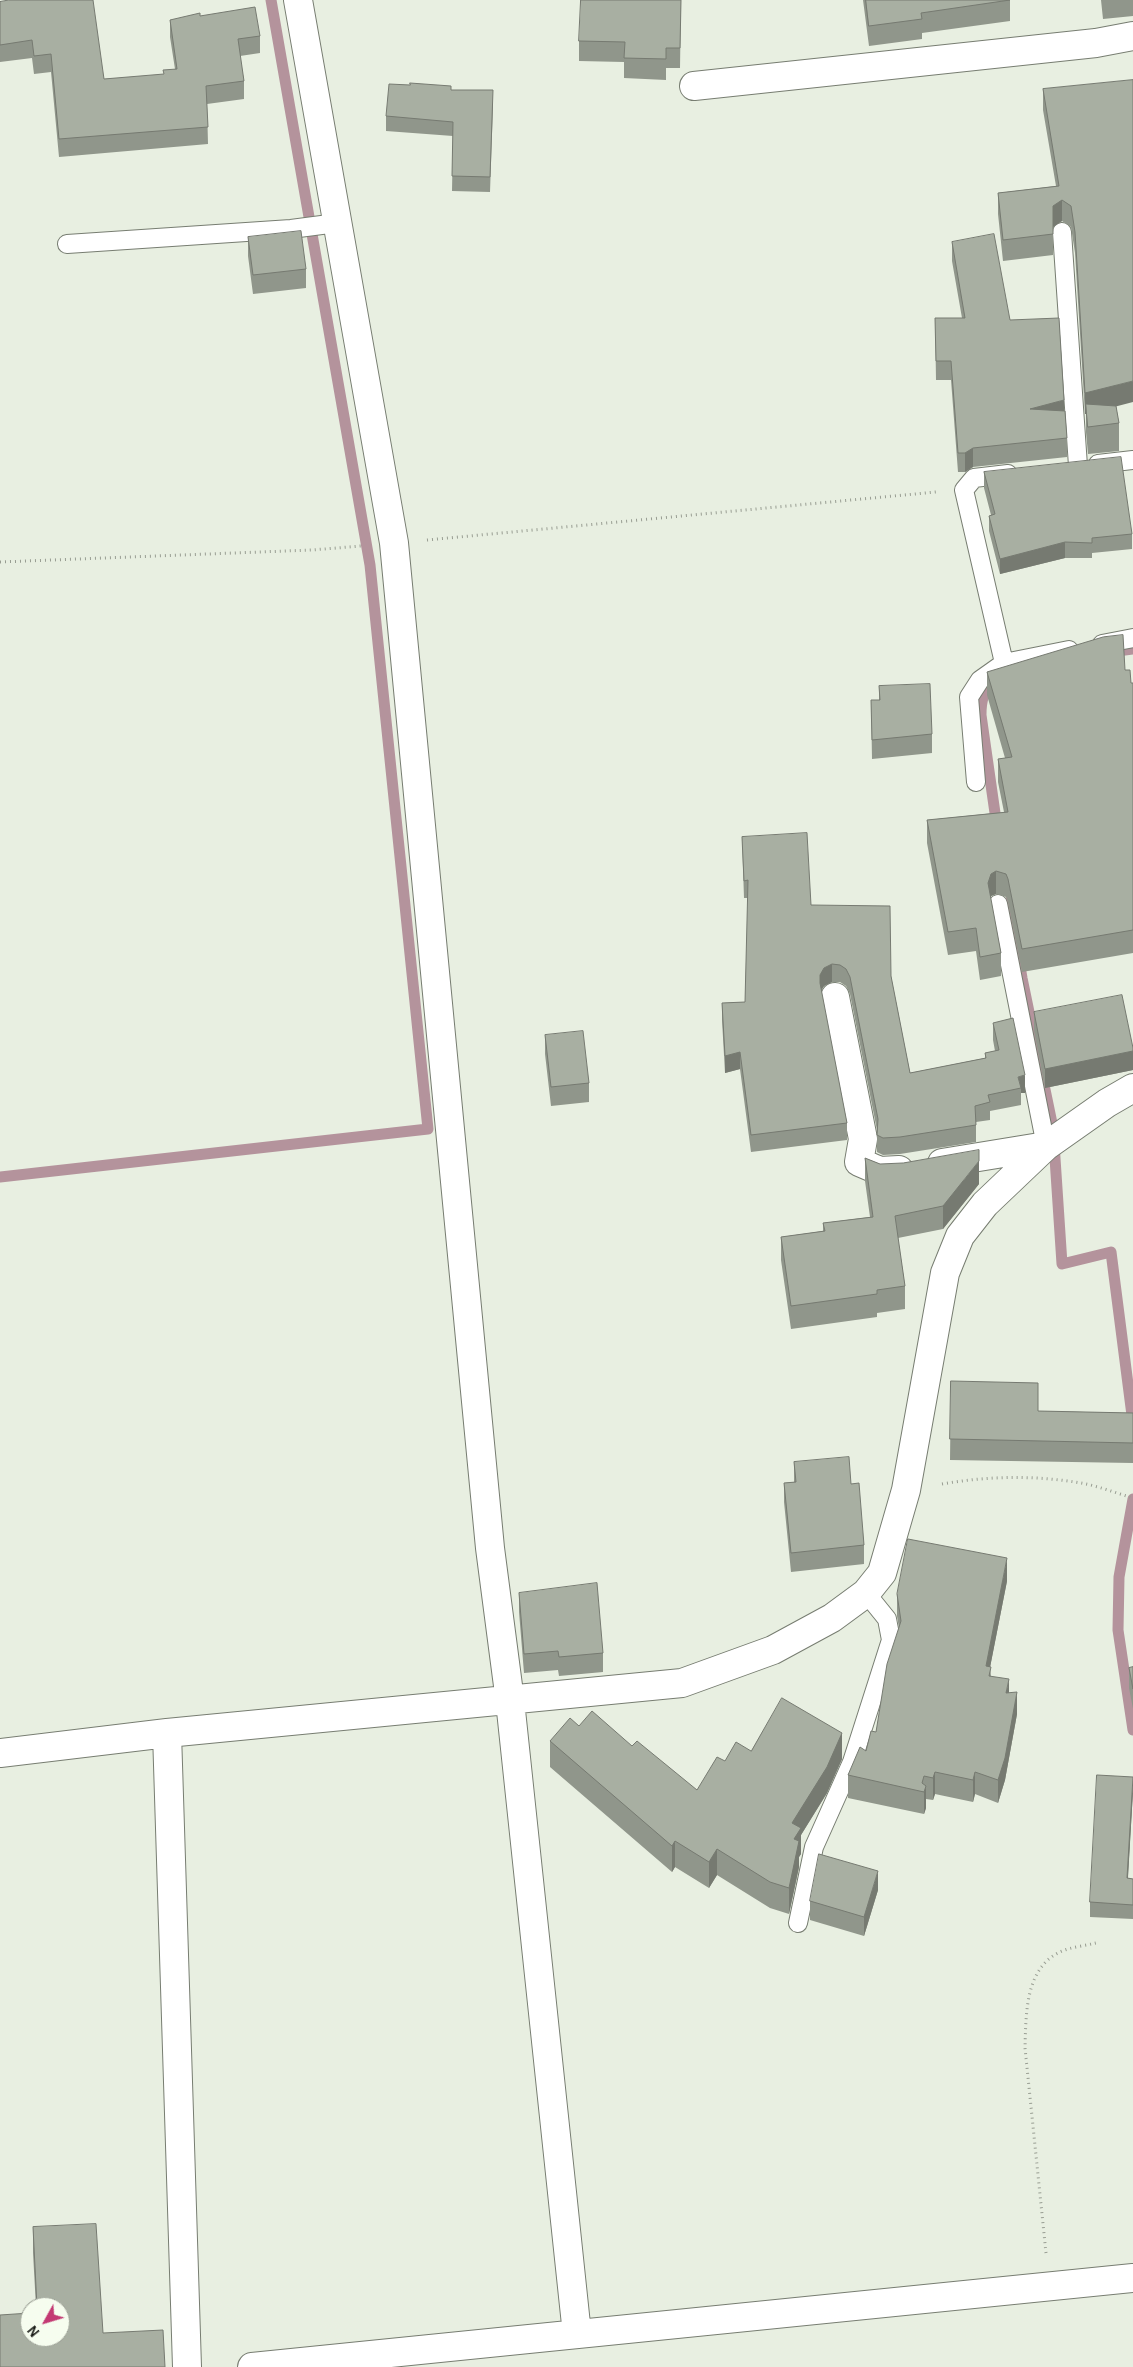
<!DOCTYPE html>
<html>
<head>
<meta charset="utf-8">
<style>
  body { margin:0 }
  #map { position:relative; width:1133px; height:2367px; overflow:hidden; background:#e8efe1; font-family:"Alegreya Sans",sans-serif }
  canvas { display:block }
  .north { position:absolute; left:20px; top:2297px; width:50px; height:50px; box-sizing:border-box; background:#f6fdef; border:1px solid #9da297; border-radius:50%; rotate:231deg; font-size:14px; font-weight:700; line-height:20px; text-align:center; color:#171914 }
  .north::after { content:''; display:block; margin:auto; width:18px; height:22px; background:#c33973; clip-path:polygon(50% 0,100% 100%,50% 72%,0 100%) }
</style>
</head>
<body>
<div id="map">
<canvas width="1133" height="2367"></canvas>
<div class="north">N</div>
</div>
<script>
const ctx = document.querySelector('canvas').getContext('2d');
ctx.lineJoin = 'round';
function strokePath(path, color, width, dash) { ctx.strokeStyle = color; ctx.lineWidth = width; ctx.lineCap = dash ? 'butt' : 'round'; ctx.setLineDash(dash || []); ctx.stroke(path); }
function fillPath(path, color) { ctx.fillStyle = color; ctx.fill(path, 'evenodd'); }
strokePath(new Path2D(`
  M 1110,652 L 1133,649
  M 997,827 L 981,715 C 981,701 983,688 998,682
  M 1009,902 L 1022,978 L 1053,1128 L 1062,1264 L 1111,1252 L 1133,1423
  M 0,1177 L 428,1129 L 370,565 L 271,0
  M 1133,1499 L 1119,1577 L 1118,1630 L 1133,1730`), '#b4939c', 11);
const lane = new Path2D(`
  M 1062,232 L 1078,466
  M 67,244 L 291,229 L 337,223
  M 1098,464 L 1133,460
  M 1008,474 L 974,478 L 964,490 L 1004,663 L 1069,650
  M 1102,644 L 1133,638
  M 976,782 L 969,697 L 980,680 L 1004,663
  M 998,904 L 1046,1146
  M 798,1923 L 814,1847 L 852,1762 L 891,1640 L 887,1619 L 866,1593`);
const street = new Path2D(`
  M 298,0 L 394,543 L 490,1548 L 510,1701 L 577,2334
  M 694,86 L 1096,43 L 1133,36
  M 835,997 L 863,1139 L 859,1162 L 880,1171 L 899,1170
  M 942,1163 L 1046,1146
  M 167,1733 L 187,2367
  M 0,1753 L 167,1733 L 682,1683 L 773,1650 L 832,1618 L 866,1593 L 882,1573 L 906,1490 L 945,1273 L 960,1236 L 985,1204 L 1046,1146 L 1107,1103 L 1133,1088
  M 252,2367 L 1133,2278`);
strokePath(lane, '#777d71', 20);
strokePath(street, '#777d71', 30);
strokePath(new Path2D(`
  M 427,540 L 936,492
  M 0,562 L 312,550 L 361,546
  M 942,1484 C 988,1476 1034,1475 1081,1483 C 1098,1486 1116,1493 1133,1498
  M 1046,2253 L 1025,2048 C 1026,2015 1025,1970 1058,1953 C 1069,1947 1084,1946 1096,1943`), '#989d92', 3, [1, 4]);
strokePath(lane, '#fff', 18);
strokePath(street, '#fff', 28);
fillPath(new Path2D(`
  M 681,0 L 680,68 L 666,68 L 666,80 L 624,78 L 624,62 L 579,61 L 579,41 Z
  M 863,0 L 1010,0 L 1010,21 L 922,33 L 922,39 L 869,46 Z
  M 1101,0 L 1133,0 L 1133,16 L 1103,19 Z
  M 0,2 L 104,79 L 163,75 L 175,69 L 170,37 L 170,20 L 200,16 L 260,36 L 260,53 L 240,56 L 244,81 L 244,99 L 207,104 L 208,144 L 59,157 L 51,72 L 34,74 L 32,58 L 0,62 Z
  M 1133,80 L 1116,406 L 1119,423 L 1119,451 L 1088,454 L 1086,432 L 1086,414 L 1085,414 L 1075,253 L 1071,227 L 1062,221 L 1053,227 L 1053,255 L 1003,261 L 998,214 L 998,193 L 1056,186 L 1043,110 L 1043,89 Z
  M 451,90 L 493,105 L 490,192 L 452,191 L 453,136 L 386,131 L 386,116 Z
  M 248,237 L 306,269 L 306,288 L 253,294 L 248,256 Z
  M 952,242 L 1064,411 L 1067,438 L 1067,457 L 973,467 L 965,472 L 958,472 L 951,380 L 936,380 L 935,318 L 962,318 L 952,261 Z
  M 984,472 L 1132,534 L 1132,549 L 1092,553 L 1092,558 L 1065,558 L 1000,574 L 989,531 L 989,516 L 991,515 L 984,488 Z
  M 1125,670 L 1131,683 L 1133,683 L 1133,953 L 1022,972 L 1008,902 L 1006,897 L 996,894 L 991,896 L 990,897 L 1001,953 L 1001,976 L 980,980 L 976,951 L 948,955 L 927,843 L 927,820 L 1004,812 L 998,782 L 998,759 L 1005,758 L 987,695 L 987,672 Z
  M 879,686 L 932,734 L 932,753 L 872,759 L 871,700 L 879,700 Z
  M 742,837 L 811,905 L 891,976 L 910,1073 L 985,1058 L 985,1053 L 995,1051 L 993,1040 L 993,1023 L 1025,1093 L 1021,1093 L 1021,1105 L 990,1111 L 990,1120 L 976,1122 L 976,1142 L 900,1154 L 883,1155 L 877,1152 L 877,1130 L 850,994 L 846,986 L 840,982 L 832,982 L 824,986 L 821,991 L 847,1123 L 847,1140 L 751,1152 L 740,1069 L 725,1073 L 722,1020 L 722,1003 L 745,1002 L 748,898 L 744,898 Z
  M 1034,1012 L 1133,1048 L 1133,1070 L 1045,1088 L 1034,1031 Z
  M 545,1035 L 589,1083 L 589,1102 L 551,1106 L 545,1054 Z
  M 865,1158 L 880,1164 L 979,1184 L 943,1229 L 898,1238 L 905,1286 L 905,1309 L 877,1313 L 877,1317 L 791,1329 L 781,1260 L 781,1237 L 823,1231 L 823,1223 L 870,1217 L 865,1181 Z
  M 951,1381 L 1038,1411 L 1133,1413 L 1133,1463 L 950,1460 Z
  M 794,1462 L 851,1484 L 864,1545 L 864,1564 L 791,1572 L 784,1502 L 784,1483 L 794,1482 Z
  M 1007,1581 L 990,1667 L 991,1676 L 1009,1693 L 1017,1714 L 1005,1780 L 998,1803 L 975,1794 L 973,1802 L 935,1794 L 933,1800 L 926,1799 L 926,1808 L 924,1814 L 848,1798 L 848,1775 L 866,1751 L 876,1732 L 899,1628 L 897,1616 L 897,1594 Z
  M 519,1593 L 603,1653 L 603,1672 L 559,1676 L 558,1670 L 524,1673 L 519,1612 Z
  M 1133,1667 L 1133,1709 L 1129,1688 L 1129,1668 Z
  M 579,1726 L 632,1746 L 697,1790 L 725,1761 L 751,1751 L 842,1759 L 827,1793 L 801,1835 L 801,1854 L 799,1857 L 799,1867 L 789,1914 L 770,1908 L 717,1875 L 709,1888 L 675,1867 L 672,1872 L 550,1767 L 550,1741 Z
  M 1133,1791 L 1128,1878 L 1133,1879 L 1133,1919 L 1090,1917 L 1090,1902 Z
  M 878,1890 L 864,1936 L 810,1920 L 810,1901 Z
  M 33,2227 L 103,2333 L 30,2337 L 60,2307 L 36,2307 L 33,2253 Z`), '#90968b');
fillPath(new Path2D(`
  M 1062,200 L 1062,221 L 1053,227 L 1053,206 Z
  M 1133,381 L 1133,402 L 1087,414 L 1086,404 L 1086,414 L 1085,414 L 1085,393 Z
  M 1064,400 L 1064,419 L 1030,409 Z
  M 973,448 L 973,467 L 965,472 L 965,453 Z
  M 1065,542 L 1065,558 L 1000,574 L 1000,559 Z
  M 996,871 L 996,894 L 991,896 L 988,906 L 988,883 L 991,874 Z
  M 832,964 L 832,982 L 824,986 L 820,992 L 820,1000 L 820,975 L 824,968 Z
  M 1133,1051 L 1133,1070 L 1045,1088 L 1045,1069 Z
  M 740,1052 L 740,1069 L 725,1073 L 725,1056 Z
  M 1025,1075 L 1025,1093 L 1021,1093 L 1021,1088 L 1018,1077 Z
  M 979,1161 L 979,1184 L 943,1229 L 943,1206 Z
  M 1007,1558 L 1007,1581 L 986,1688 L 986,1666 Z
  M 1009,1679 L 1009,1702 L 1006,1693 Z
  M 1017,1692 L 1017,1714 L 1005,1780 L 998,1803 L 998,1780 Z
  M 842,1733 L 842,1759 L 827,1793 L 801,1835 L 801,1854 L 799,1857 L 799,1867 L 789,1914 L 789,1888 L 792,1823 Z
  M 935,1772 L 935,1794 L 933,1800 L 933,1778 Z
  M 975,1772 L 975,1794 L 973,1802 L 973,1780 Z
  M 1133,1777 L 1133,1791 L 1127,1892 L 1127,1878 Z
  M 926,1786 L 926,1808 L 924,1814 L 924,1792 Z
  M 675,1841 L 675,1867 L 672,1872 L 672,1846 Z
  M 717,1849 L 717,1875 L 709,1888 L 709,1862 Z
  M 878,1871 L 878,1890 L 864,1936 L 864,1917 Z`), '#767a71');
const building = new Path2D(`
  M 9,0 L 93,0 L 104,79 L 164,74 L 163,70 L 177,69 L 170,20 L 200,13 L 200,16 L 255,7 L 260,36 L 238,39 L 244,81 L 206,86 L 208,127 L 59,139 L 51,54 L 34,56 L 32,40 L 0,45 L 0,2 Z
  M 581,0 L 681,0 L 680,48 L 666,48 L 666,59 L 624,58 L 625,42 L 579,41 Z
  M 866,0 L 1010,0 L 921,13 L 922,19 L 869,26 Z
  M 1133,80 L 1133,381 L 1085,393 L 1075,232 L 1071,206 L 1062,200 L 1053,206 L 1053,234 L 1003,240 L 998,193 L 1059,186 L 1043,89 Z
  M 410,83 L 451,86 L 451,90 L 493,90 L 490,177 L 452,176 L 453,122 L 386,116 L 389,84 L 410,85 Z
  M 301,231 L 306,269 L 253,275 L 248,237 Z
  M 994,234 L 1010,320 L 1059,318 L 1064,400 L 1030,409 L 1065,411 L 1067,438 L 973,448 L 965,453 L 958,453 L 951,361 L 936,361 L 935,318 L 965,318 L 952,242 Z
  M 1086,404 L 1116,406 L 1119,423 L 1088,427 Z
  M 1121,457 L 1132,534 L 1092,538 L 1092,543 L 1065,542 L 1000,559 L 989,516 L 995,514 L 984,472 Z
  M 1123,635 L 1125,670 L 1130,670 L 1131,683 L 1133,683 L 1133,930 L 1022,949 L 1008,879 L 1006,874 L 996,871 L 991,874 L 988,883 L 1001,953 L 980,957 L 976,928 L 948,932 L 927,820 L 1008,812 L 998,759 L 1012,757 L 987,672 L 1103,637 Z
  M 930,684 L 932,734 L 872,740 L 871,700 L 880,700 L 879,686 Z
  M 807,833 L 811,905 L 890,906 L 891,976 L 910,1073 L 986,1058 L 985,1053 L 999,1050 L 993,1023 L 1013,1018 L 1025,1075 L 1018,1077 L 1021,1088 L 988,1095 L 990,1102 L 975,1106 L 976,1125 L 900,1137 L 883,1138 L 877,1135 L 878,1119 L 850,977 L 846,969 L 840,965 L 832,964 L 824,968 L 820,975 L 820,983 L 847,1123 L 751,1135 L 740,1052 L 725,1056 L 722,1003 L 745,1002 L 748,880 L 744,881 L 742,837 Z
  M 1122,995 L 1133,1048 L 1133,1051 L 1045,1069 L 1034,1012 Z
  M 583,1031 L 589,1083 L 551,1087 L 545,1035 Z
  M 979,1150 L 979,1161 L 943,1206 L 895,1216 L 905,1286 L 877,1290 L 877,1294 L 791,1306 L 781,1237 L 825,1231 L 823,1223 L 873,1217 L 865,1158 L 880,1164 L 903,1163 Z
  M 951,1381 L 1038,1383 L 1038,1411 L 1133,1413 L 1133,1443 L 950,1439 Z
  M 849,1457 L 851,1484 L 859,1483 L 864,1545 L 791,1553 L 784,1483 L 796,1482 L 794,1462 Z
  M 908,1539 L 1007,1558 L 986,1666 L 991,1667 L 989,1676 L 1009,1679 L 1006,1693 L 1017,1692 L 1005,1758 L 998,1780 L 975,1772 L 973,1780 L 935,1772 L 933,1778 L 924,1776 L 922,1783 L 926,1786 L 924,1792 L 848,1775 L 860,1747 L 866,1751 L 871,1731 L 876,1732 L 887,1664 L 901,1621 L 897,1594 Z
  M 597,1583 L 603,1653 L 559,1657 L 558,1651 L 524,1654 L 519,1593 Z
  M 1133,1667 L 1133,1689 L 1129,1668 Z
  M 782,1698 L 842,1733 L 827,1767 L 792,1823 L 801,1828 L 794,1839 L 799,1841 L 789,1888 L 770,1882 L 717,1849 L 709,1862 L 675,1841 L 672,1846 L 550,1741 L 570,1718 L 579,1726 L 592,1711 L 632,1746 L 637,1741 L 697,1790 L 717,1757 L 725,1761 L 736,1742 L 751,1751 Z
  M 1097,1775 L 1133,1777 L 1127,1878 L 1133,1879 L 1133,1905 L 1090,1902 Z
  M 819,1854 L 878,1871 L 864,1917 L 810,1901 Z
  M 96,2224 L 103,2333 L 163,2330 L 165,2367 L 0,2367 L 0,2315 L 30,2313 L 30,2337 L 60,2337 L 60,2307 L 37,2307 L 33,2227 Z`);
fillPath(building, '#a8afa2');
strokePath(building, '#767a71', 1);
</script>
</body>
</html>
